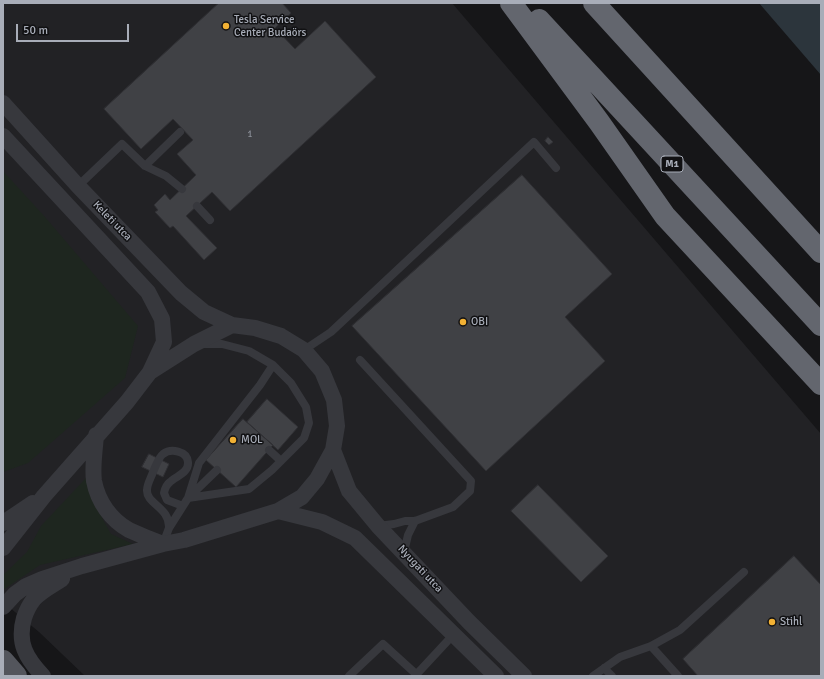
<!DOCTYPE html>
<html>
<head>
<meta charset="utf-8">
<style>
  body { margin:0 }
  #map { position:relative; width:824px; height:679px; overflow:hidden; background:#161618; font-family:Signika,sans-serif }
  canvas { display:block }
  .frame { position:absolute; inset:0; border:4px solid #a8adb8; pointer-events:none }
  .scale { position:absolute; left:16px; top:24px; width:113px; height:18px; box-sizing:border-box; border:2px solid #a8adb8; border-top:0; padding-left:5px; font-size:12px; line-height:14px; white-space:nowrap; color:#a8adb8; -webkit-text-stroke:3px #111113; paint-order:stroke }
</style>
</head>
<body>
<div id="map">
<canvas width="824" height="679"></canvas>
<div class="frame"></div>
<div class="scale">50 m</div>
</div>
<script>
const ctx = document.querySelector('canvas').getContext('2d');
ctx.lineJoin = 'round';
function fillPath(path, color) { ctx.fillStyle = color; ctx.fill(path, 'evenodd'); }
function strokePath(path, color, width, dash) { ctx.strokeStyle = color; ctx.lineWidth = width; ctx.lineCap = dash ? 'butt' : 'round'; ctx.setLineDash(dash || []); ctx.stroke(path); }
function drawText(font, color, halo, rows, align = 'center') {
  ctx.font = font + ' Signika,sans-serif'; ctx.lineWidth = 3; ctx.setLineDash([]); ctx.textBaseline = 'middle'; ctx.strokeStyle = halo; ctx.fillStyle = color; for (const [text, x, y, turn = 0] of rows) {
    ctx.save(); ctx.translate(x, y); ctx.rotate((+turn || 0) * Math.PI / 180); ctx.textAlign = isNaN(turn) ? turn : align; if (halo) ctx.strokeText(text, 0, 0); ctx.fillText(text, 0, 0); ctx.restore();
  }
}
fillPath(new Path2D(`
  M 3,3 L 452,3 L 821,434 L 821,676 L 85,676 L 39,632 L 3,602 Z`), '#222225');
fillPath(new Path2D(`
  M 3,171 L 45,217 L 138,326 L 125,378 L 28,463 L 3,472 Z
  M 86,478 L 96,507 L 111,534 L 133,544 L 40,565 L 3,590 L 3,575 L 27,552 L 41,526 Z`), '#1e261f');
fillPath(new Path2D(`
  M 759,3 L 821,3 L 821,75 Z`), '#2c353c');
const building = new Path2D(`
  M 219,3 L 282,3 L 291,13 L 275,28 L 295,49 L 325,21 L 376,77 L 230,211 L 212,192 L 186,216 L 217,248 L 204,260 L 173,226 L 170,228 L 155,212 L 158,210 L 154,205 L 165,194 L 170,200 L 196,175 L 177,154 L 193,140 L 173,119 L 141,149 L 104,109 Z
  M 548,137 L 553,142 L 549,145 L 545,141 Z
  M 522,175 L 612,274 L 565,317 L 605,361 L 486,471 L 352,326 Z
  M 267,399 L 298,427 L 278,450 L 247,422 Z
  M 243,419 L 273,445 L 236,487 L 206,460 Z
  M 149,454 L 169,464 L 163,477 L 142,467 Z
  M 538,485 L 608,556 L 581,582 L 511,511 Z
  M 794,556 L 821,585 L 821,676 L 698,676 L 683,659 Z`);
fillPath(building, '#404145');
strokePath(building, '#303034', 1);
strokePath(new Path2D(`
  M 145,166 L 180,132
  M 78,186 L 122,144 L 145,166 L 166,176 L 182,189
  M 197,206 L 210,220
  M 201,344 L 222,344 L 249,351 L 273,365 L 291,383 L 306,407 L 309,423 L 304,438 L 272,470 L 249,489 L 188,498 L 199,463 L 260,385 L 273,365
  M 304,350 L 331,332 L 534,142 L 556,168
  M 360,360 L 471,481 L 470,491 L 453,507 L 415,521 L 405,521 L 394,524 L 378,526
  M 269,450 L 281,461
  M 169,528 C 170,507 146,504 147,490 C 147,484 151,478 153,472 C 156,466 158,458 163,454 C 171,448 187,451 188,462 C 189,473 176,476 170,482 C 166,485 165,488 164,493 L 167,500 L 183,506
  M 163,544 L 169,528 L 188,498 L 217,470
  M 404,552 L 408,535 L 415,521
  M 651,646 L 678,676
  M 604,668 L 612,676
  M 349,676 L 383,644 L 416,674
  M 415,676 L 454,634
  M 593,676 L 620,657 L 651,646 L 680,630 L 744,572`), '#37383d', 8);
strokePath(new Path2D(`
  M 3,103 L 78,186 L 181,293 L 204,312 L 232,325 L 255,328 L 281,336 L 304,350 L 322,371 L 334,400 L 337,426 L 333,450 L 317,479 L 302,497 L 278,511 L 184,540 L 163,544 L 82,566 L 42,579 L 26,586 L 15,594 L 3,607
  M 3,136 L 148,292 L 162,319 L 164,342 L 150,372
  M 96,435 C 95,450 92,467 94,481 C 98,502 111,520 129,530 C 140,535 152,540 163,544
  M 333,450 L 349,491 L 378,526 L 469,622 L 524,676
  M 278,511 L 322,522 L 355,538 L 496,676
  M 3,523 L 33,503
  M 3,548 L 44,496 L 127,402 L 150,372 L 194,344 L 232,325
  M 43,676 C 26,658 17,643 24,618 C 26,612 30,604 34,599 C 41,591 53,585 62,579`), '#37383d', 16);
strokePath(new Path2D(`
  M 3,661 L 16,676`), '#53555c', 22);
strokePath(new Path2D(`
  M 511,3 L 599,122 L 665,216 L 821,384
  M 594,3 L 821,252
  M 539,20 L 821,325`), '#63666e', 22);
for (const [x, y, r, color] of [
  [226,26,4,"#f2b134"],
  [463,322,4,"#f2b134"],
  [233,440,4,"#f2b134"],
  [772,622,4,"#f2b134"]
]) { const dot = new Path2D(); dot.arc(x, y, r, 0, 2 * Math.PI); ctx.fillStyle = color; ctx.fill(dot); strokePath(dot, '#111113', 1.5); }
drawText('9px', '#8e929b', null, [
  ["1",250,135]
]);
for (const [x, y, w] of [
  [672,164,22]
]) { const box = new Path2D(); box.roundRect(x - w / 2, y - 8, w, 16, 3); ctx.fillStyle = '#111113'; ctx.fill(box); strokePath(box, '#a8adb8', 1); }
drawText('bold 10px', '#a8adb8', null, [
  ["M1",672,164]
]);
drawText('11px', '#a8adb8', '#111113', [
  ["Tesla Service",234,20],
  ["Center Budaörs",234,33],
  ["OBI",471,322],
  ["MOL",241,440],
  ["Stihl",780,622]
], 'left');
drawText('11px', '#a8adb8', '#111113', [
  ["Keleti utca",112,221,46],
  ["Nyugati utca",420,569,47]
]);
</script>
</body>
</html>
